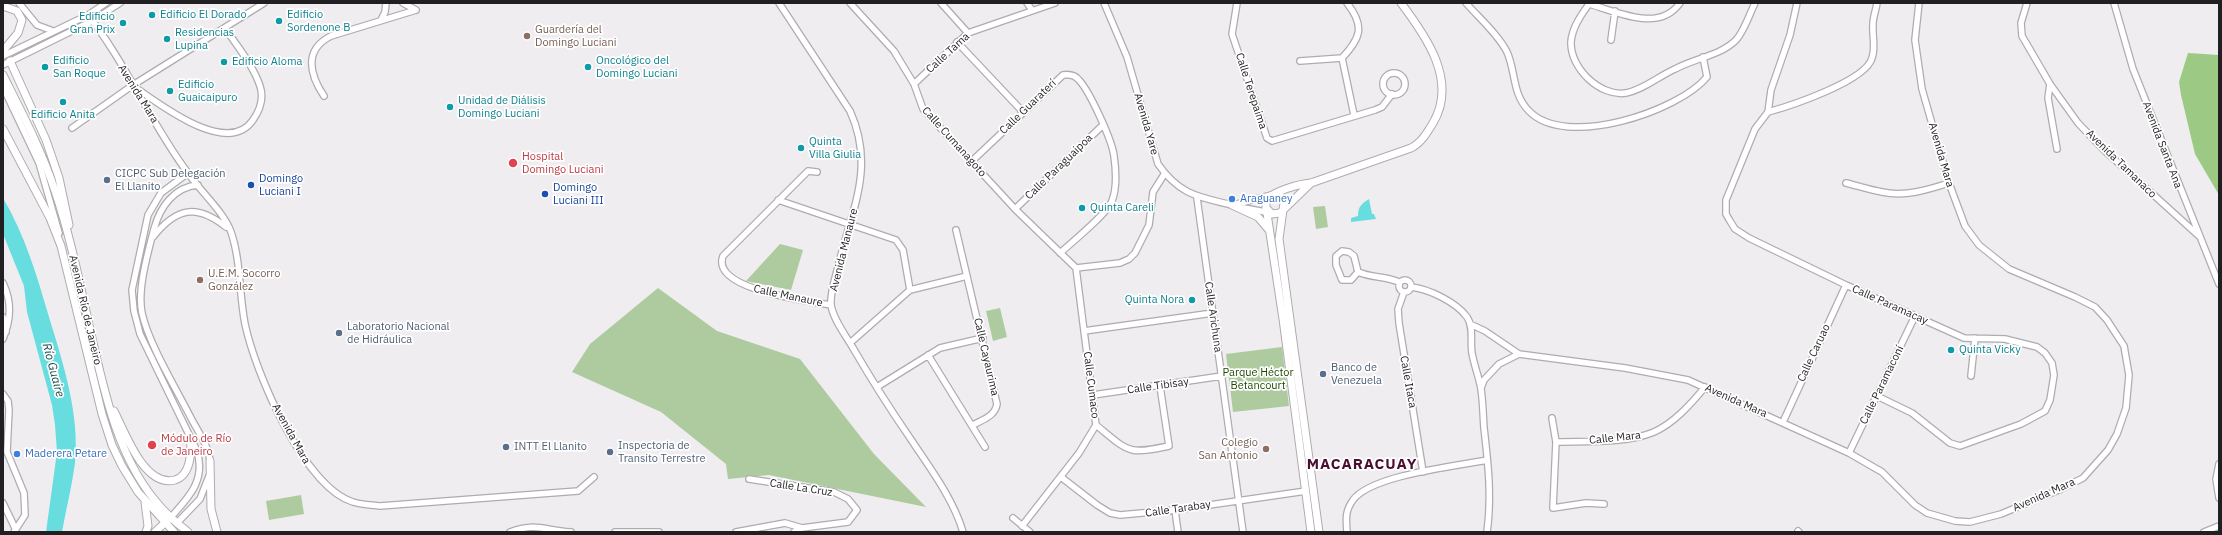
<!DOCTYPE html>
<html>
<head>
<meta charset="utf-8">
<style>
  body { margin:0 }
  #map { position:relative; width:2222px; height:535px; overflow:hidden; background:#f0edf0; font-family:"IBM Plex Sans",sans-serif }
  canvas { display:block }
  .frame { position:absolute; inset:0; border:4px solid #211f21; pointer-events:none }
</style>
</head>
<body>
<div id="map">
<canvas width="2222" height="535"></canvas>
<div class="frame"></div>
</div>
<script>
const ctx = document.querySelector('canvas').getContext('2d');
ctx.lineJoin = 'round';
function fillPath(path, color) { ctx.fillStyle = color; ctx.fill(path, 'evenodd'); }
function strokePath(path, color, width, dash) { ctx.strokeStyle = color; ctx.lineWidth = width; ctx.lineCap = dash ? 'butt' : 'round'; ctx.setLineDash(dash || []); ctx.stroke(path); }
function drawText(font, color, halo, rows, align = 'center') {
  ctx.font = font + ' "IBM Plex Sans",sans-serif'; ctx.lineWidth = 3.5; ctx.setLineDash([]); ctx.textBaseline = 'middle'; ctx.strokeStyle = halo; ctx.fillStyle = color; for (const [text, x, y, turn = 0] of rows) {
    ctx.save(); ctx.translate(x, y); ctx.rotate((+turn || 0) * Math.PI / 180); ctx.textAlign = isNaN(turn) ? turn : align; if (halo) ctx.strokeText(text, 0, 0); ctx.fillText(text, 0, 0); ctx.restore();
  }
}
fillPath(new Path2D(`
  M 1325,206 L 1328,227 L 1316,229 L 1313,207 Z
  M 780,244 L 803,250 L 791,290 L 746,281 Z
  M 658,288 L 717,331 L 800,359 L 874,454 L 926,507 L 769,475 L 728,479 L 726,464 L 661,412 L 572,372 L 590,344 Z
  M 1000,308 L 1007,337 L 993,341 L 986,311 Z
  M 1282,347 L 1289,406 L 1233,412 L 1226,354 Z
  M 301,495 L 304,514 L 269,520 L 266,501 Z`), '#adcb9f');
fillPath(new Path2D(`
  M 2188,53 L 2219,55 L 2219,195 L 2195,154 L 2181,95 L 2179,82 Z`), '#9cc984');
fillPath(new Path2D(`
  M 3,198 C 25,235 37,276 49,317 C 63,363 80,414 75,463 C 72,486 66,509 62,532 L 46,532 L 57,452 L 55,425 L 52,405 L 27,312 L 24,286 L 3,234 Z
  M 1369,199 L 1372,214 L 1374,214 L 1376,219 L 1351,222 L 1351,218 L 1358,216 C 1358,207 1361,204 1369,199 Z`), '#68dddf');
const minor = new Path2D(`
  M 19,3 L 37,25 L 53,31
  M 403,3 L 416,10
  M 779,3 L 850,111 C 876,168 851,211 838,267 C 835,278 830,293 831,305 C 833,319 846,336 853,348 C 871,379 890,409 910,438 C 929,467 953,498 963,532
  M 850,3 L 894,51 L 914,84 L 923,109 L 1015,209 L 1076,268
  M 941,3 L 968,33
  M 1027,3 L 1032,10
  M 1104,3 L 1127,57 L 1158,164 C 1181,197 1201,197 1236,206
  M 1237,3 L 1232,34 L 1267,138 L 1272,141 L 1375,110 L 1382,107 L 1392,94
  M 1466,3 C 1479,18 1498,34 1507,52 C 1516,72 1512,94 1529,111 C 1565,149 1678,112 1707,77 L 1703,57
  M 1797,3 L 1790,35 L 1771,90 L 1768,112 L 1755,129 L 1726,200 L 1726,214 L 1730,221 L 1735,229 L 1749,238 L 1846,285 L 1964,338 L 2005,339 L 2037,347 L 2045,353 L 2052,363 L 2054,375 L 2050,400 L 2045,411 L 2021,424 L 1960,446 L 1950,443 L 1912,413 L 1877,396
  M 2027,3 L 2021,23 L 2022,36 L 2050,84 L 2078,123 L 2104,150 L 2199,236
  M 2114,3 L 2133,69 L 2219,284
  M 1589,4 C 1581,15 1572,28 1571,42 C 1570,68 1600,97 1626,93 C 1643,90 1659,76 1675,69 C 1695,58 1719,56 1735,41 C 1743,34 1750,13 1755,3
  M 1589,4 C 1618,12 1659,33 1680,3
  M 88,15 C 126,63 151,124 188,173 C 200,191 224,212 231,232 C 241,261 239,294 245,324 C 255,372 304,487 353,502 C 362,505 372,505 380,506 L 578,491 L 594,477
  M 381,20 L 385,12 L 386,3
  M 1611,40 L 1615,11
  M 957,42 L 1023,112
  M 3,56 L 88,15 L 106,3
  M 1342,58 L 1354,115
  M 1300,61 L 1342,58 C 1361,38 1365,26 1347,3
  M 3,65 L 92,21 L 120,3
  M1383 84a11 11 0 1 1 22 0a11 11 0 1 1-22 0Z
  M 914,84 L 968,33 L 1055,3
  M 2050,84 L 2048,98 L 2057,149
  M 3,87 L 39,163 L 59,233
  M 136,88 C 162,106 228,157 253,120 C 260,110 264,98 260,86 C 253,65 237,46 225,28
  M 324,96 C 310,75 303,50 331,36 L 416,10
  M 1768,112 C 1790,106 1866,81 1872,58 C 1876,47 1872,35 1873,24 C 1873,17 1876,10 1877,3
  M 72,128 L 133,85 L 264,3
  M 972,161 L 1063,75 C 1069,74 1075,75 1079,80 C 1090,92 1112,140 1114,156 C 1116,170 1117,188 1112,201 C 1107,214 1071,243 1060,253
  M 817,172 L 808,171 L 723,256 C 710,290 811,301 831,305
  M 1846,183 C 1858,186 1870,190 1882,192 C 1905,197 1927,190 1949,183
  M 198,185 C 174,187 160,207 154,229 C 148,252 137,290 142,313 C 149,345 177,390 192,420 C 199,433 211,450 210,465
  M 1197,198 L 1243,532
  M 778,200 L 896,240 L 903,250 L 910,290
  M 1233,205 L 1271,195
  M 1244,208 L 1271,213
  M 1015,209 L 1103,125
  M 956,230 L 997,404 C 995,416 984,419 973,425
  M 153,237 C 176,208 196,203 226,227
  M 1342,251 L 1349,252 L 1354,256 L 1358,272 L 1351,280 L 1342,280 L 1336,265 L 1336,256 Z
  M 1076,268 L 1120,263 L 1129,259 L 1135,253 L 1149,225 L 1153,192 L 1165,173
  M 1358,272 C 1372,278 1385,276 1399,282
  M1399 286a6 6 0 1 1 12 0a6 6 0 1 1-12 0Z
  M 3,283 C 12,302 11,319 3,339
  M 1411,287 C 1429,289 1456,302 1467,317 C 1474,327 1470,342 1472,353 C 1474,365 1479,377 1481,389 C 1483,402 1483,415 1484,428 C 1488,463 1492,497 1487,532
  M 1404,292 L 1398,309 L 1399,323 L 1423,472
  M 3,317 L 6,332
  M 1470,324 L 1485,331 L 1519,354
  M 1084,331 L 1213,313
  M 850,343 L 910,290 L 967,276
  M 928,355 L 985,447
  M 1971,376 L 1975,338
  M 877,387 L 940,348 L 983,338
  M 1481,388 L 1484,380 L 1499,364 L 1519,354 L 1625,368 L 1688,380 L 1849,453 L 1882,472 L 1915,505 L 1927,513 L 1955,521 L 1970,522 L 2001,514 L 2061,489 L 2083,478 L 2108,450 L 2117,434 L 2126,408 L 2129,375 L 2124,346 L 2107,320 L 2095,307 L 2075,297 L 2009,269 L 1979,245 L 1965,226 L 1949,183 L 1922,89 L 1915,40 L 1919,3
  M 3,394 L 8,401 L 9,410 L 7,452 L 24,493 L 25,515 L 14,532
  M 1093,395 L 1222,376
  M 1552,418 L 1556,442 L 1553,508 L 1586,503 L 1604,504
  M 1783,422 L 1846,285
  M 1096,425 C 1129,452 1127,455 1169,446 L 1160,386
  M 1556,442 C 1587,441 1625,444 1654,432 C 1674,423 1691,404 1705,387
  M 1849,453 L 1915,316
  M 2219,464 L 2216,479 L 2219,498
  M 1061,477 L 1097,505 L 1110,513 L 1120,515 L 1175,510 L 1306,491
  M 749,479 L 834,492 L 848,499 L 857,510 L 848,522 L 802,528 L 794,532
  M 3,503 L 15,528
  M 1175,510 L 1178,532
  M 171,517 C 189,497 206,480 197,451 L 140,334 L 134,311 L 132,290 L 148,215 L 161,193 L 188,173
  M 1013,518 L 1030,532
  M 177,523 L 200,499 L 209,476
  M 1022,526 L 1079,453 L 1096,425 L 1076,268
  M 1798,531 L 1799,532
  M 510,532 C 539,522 544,531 571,532
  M 615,532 L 659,532
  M 736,532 L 785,523 L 802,528
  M 1347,532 C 1346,519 1345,511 1353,500 C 1371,475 1457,466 1487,460
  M 2204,532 L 2219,526`);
const tertiary = new Path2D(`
  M 3,6 L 17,11 L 22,20 L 18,33 L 3,51
  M 10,61 L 46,140 L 59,178 L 69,225
  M 3,75 C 22,113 42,151 55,191 C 72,241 82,295 94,347 C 106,399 119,455 153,498 C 163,511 175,522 188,532
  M 3,129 L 50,218 L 61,246 L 102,414 L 112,445 L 122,466 L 138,492 L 174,532
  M 1311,183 L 1280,213 L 1272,214 L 1266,208 L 1266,200 C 1274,191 1299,184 1311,183 L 1411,148 C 1421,143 1427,133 1433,123 C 1458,81 1426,36 1401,3
  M 1273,195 L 1280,196 L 1284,203 L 1279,239 L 1319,532
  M 1232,205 L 1258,217 L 1269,230
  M 1266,207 L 1283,319 L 1311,532
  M 114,411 C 125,432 144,488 175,480 C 191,475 191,453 191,440
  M 210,461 L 211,509 L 217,532
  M 145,502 L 148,526 L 146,532
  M 155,532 L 168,520`);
strokePath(minor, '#afabaf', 8);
strokePath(tertiary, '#afabaf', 9);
strokePath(minor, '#fff', 5.5);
strokePath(tertiary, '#fff', 7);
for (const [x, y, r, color] of [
  [152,15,4,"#0f9aa8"],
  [279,21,4,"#0f9aa8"],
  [123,23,4,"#0f9aa8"],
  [527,36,4,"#8d6e63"],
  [167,39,4,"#0f9aa8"],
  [224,62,4,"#0f9aa8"],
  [45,67,4,"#0f9aa8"],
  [588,67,4,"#0f9aa8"],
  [170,91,4,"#0f9aa8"],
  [63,102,4,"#0f9aa8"],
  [450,107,4,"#0f9aa8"],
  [801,148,4,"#0f9aa8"],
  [513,163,5,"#e0444e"],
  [107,180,4,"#5c6f8a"],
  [251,185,4,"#1a4fb4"],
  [545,194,4,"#1a4fb4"],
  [1232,199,4,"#3f7fe0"],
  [1082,208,4,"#0f9aa8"],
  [200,280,4,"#8d6e63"],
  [1192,300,4,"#0f9aa8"],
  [339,333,4,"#5c6f8a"],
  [1951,350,4,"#0f9aa8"],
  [1323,374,4,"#5c6f8a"],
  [152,445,5,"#e0444e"],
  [506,447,4,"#5c6f8a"],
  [1266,449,4,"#8d6e63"],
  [610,452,4,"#5c6f8a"],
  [17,454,4,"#3f7fe0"]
]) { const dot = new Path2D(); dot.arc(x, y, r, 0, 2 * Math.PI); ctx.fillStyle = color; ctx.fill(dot); strokePath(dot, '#fff', 1.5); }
drawText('11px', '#0d838f', '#fff', [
  ["Edificio El Dorado",160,15],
  ["Edificio",287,15],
  ["Sordenone B",287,28],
  ["Edificio",115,17,"right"],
  ["Gran Prix",115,30,"right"],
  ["Residencias",175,33],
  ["Lupina",175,46],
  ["Edificio",53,61],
  ["San Roque",53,74],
  ["Oncológico del",596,61],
  ["Domingo Luciani",596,74],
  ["Edificio Aloma",232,62],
  ["Edificio",178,85],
  ["Guaicaipuro",178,98],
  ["Unidad de Diálisis",458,101],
  ["Domingo Luciani",458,114],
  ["Edificio Anita",63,115,"center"],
  ["Quinta",809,142],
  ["Villa Giulia",809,155],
  ["Quinta Careli",1090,208],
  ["Quinta Nora",1184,300,"right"],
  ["Quinta Vicky",1959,350]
], 'left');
drawText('11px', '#785e54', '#fff', [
  ["Guardería del",535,30],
  ["Domingo Luciani",535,43],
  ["U.E.M. Socorro",208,274],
  ["González",208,287],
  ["Colegio",1258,443,"right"],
  ["San Antonio",1258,456,"right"]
], 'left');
drawText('11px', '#211f21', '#fff', [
  ["Calle Tama",948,53,-42],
  ["Calle Terepaima",1251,91,72],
  ["Avenida Mara",138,94,58],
  ["Calle Guaraterí",1028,107,-44],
  ["Avenida Yare",1146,124,74],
  ["Calle Cumanagoto",954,142,48],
  ["Avenida Santa Ana",2162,145,69],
  ["Avenida Mara",1941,155,74],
  ["Avenida Tamanaco",2121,164,44],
  ["Calle Paraguaipoa",1059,167,-44],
  ["Avenida Manaure",844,250,-76],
  ["Calle Manaure",788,296,12],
  ["Calle Paramacay",1890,305,24],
  ["Avenida Río de Janeiro",85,310,77],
  ["Calle Arichuna",1213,317,82],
  ["Calle Caruao",1814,353,-65],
  ["Calle Cayaurima",986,357,77],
  ["Calle Itaca",1408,382,80],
  ["Calle Cumaco",1091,385,83],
  ["Calle Paramaconí",1882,385,-64],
  ["Calle Tibisay",1158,386,-8],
  ["Avenida Mara",1736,401,24],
  ["Avenida Mara",291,434,61],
  ["Calle Mara",1615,438,-6],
  ["Calle La Cruz",801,488,9],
  ["Avenida Mara",2044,495,-24],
  ["Calle Tarabay",1178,509,-8]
]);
drawText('11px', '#be3a42', '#fff', [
  ["Hospital",522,157],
  ["Domingo Luciani",522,170],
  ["Módulo de Río",161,439],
  ["de Janeiro",161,452]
], 'left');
drawText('11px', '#4e5e75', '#fff', [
  ["CICPC Sub Delegación",115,174],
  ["El Llanito",115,187],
  ["Laboratorio Nacional",347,327],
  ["de Hidráulica",347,340],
  ["Banco de",1331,368],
  ["Venezuela",1331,381],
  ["Inspectoria de",618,446],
  ["Transito Terrestre",618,459],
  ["INTT El Llanito",514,447]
], 'left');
drawText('11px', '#164399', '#fff', [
  ["Domingo",259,179],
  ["Luciani I",259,192],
  ["Domingo",553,188],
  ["Luciani III",553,201]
], 'left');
drawText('11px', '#366cbe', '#fff', [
  ["Araguaney",1240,199],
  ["Maderera Petare",25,454]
], 'left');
drawText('11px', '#204900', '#fff', [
  ["Parque Héctor",1258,373],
  ["Betancourt",1258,386]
]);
drawText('italic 12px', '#154a4b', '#fff', [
  ["Río Guaire",53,370,75]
]);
ctx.letterSpacing = '1px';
drawText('bold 15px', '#4b0d31', '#fff', [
  ["MACARACUAY",1362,465]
]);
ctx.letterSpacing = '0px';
</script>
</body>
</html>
